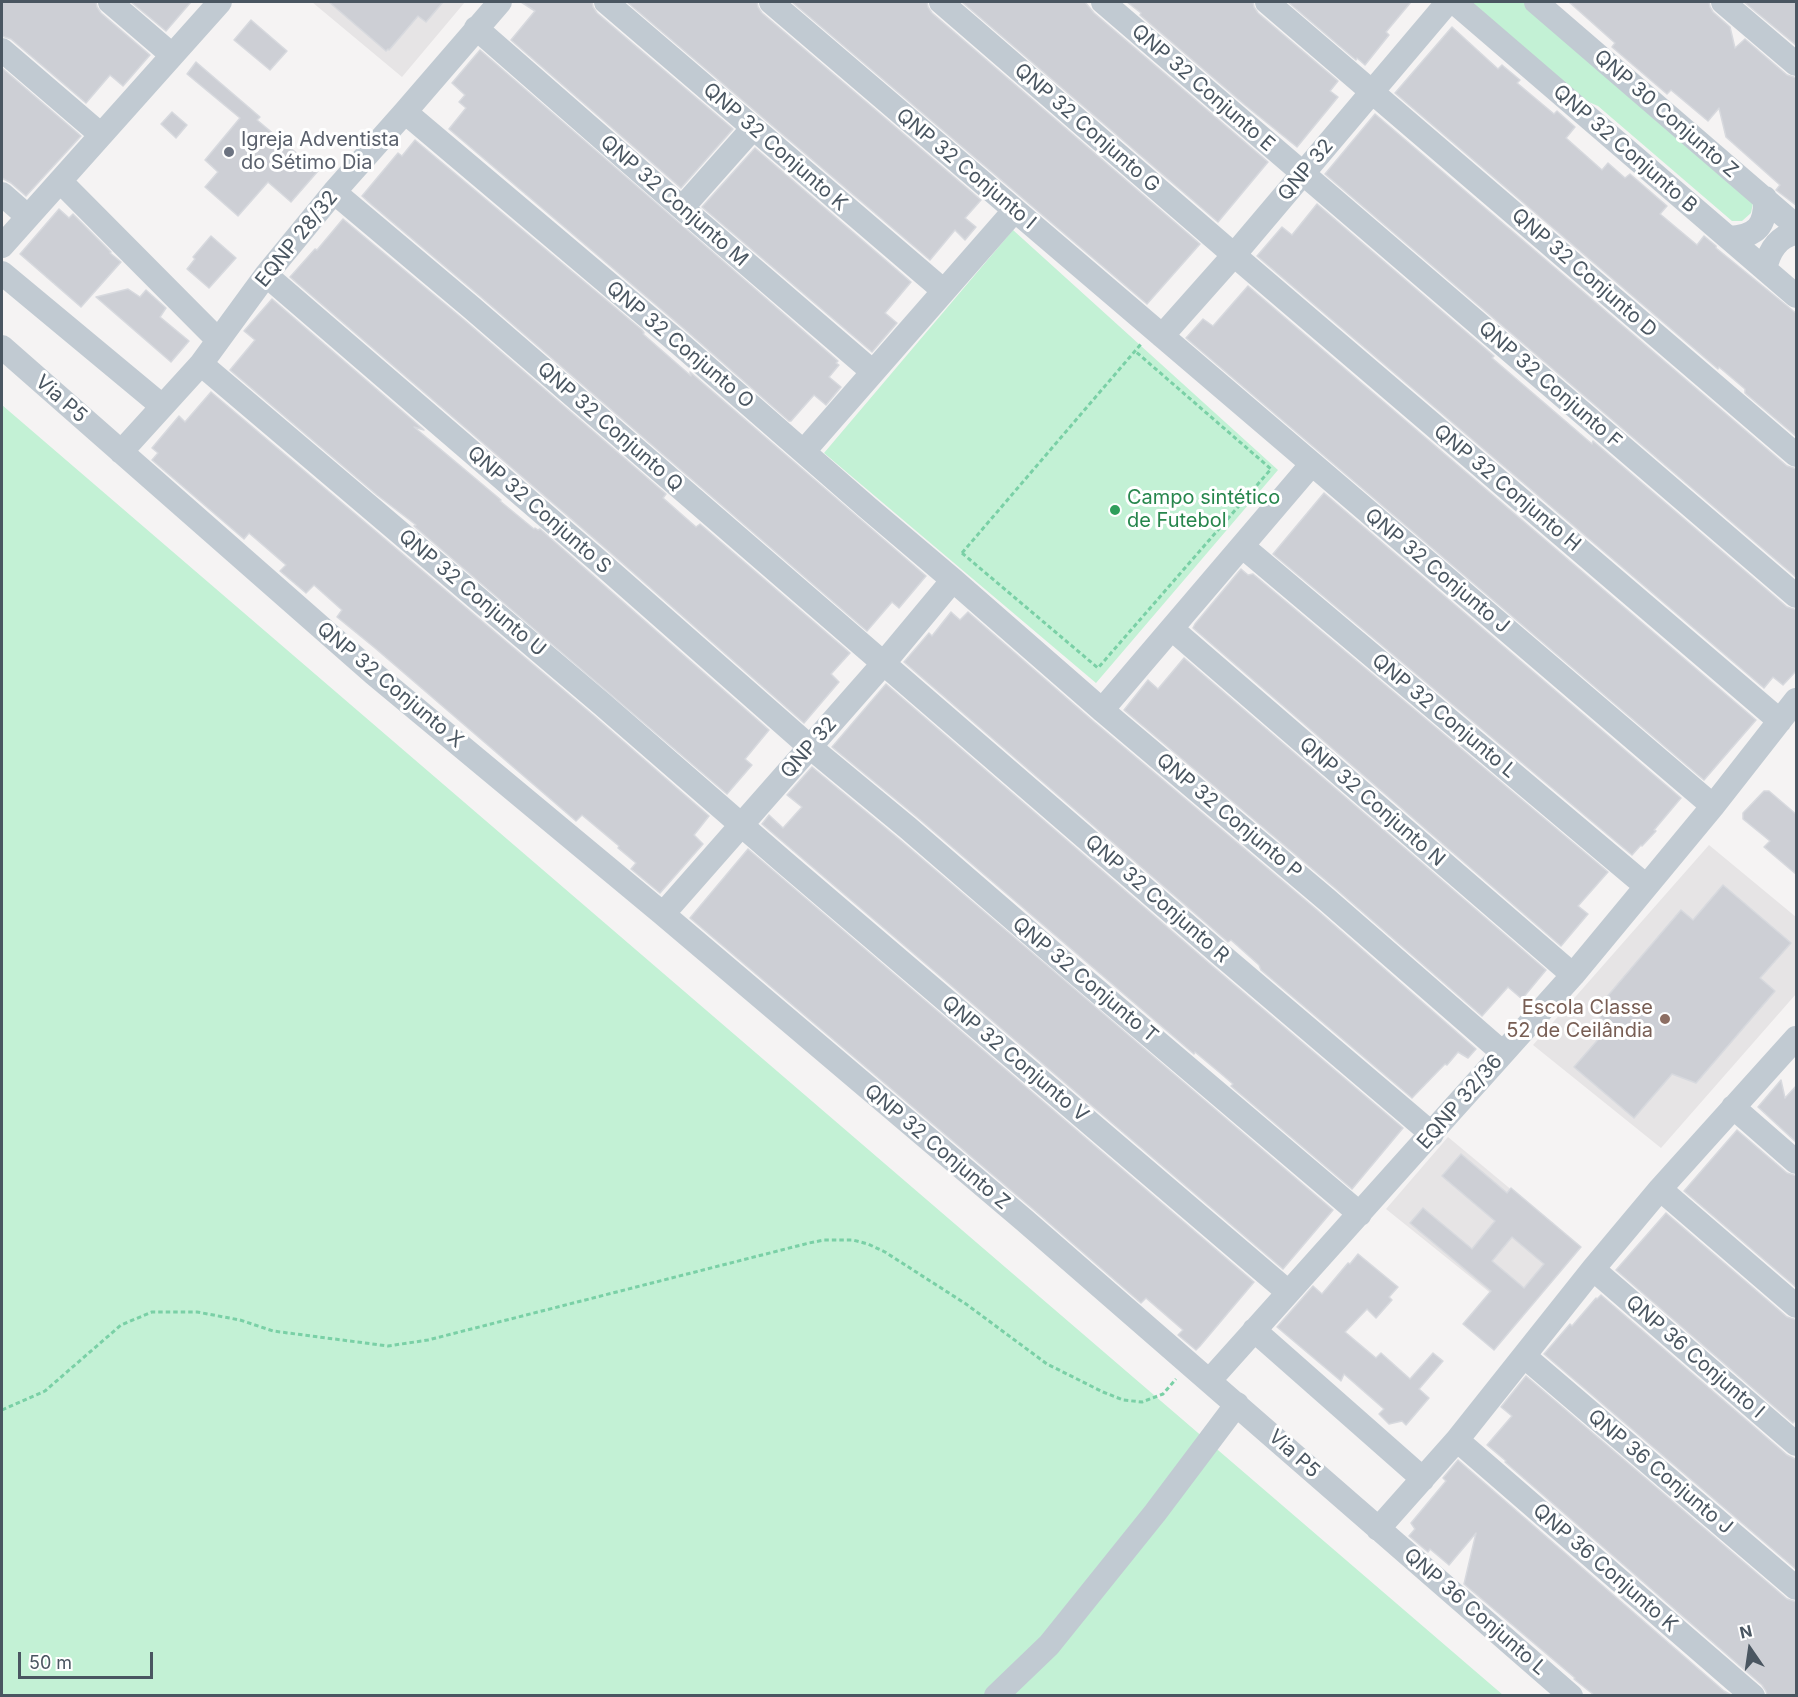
<!DOCTYPE html>
<html>
<head>
<meta charset="utf-8">
<style>
  body { margin:0 }
  #map { position:relative; width:1798px; height:1697px; overflow:hidden; background:#f5f3f3; font-family:Inter,sans-serif }
  canvas { display:block }
  .frame { position:absolute; inset:0; border:3px solid #4a5661; pointer-events:none }
  .north { position:absolute; left:1720px; top:1619px; width:60px; height:60px; -webkit-text-stroke:4px #fff; paint-order:stroke; rotate:347deg; font-size:16px; font-weight:700; line-height:24px; text-align:center; color:#4a5661 }
  .north::after { content:''; display:block; margin:auto; width:21px; height:27px; background:#4a5661; clip-path:polygon(50% 0,100% 100%,50% 72%,0 100%) }
  .scale { position:absolute; left:18px; top:1652px; width:135px; height:27px; box-sizing:border-box; border:3px solid #4a5661; border-top:0; padding-left:8px; font-size:18px; line-height:21px; white-space:nowrap; color:#4a5661; -webkit-text-stroke:4px #fff; paint-order:stroke }
</style>
</head>
<body>
<div id="map">
<canvas width="1798" height="1697"></canvas>
<div class="frame"></div>
<div class="north">N</div>
<div class="scale">50 m</div>
</div>
<script>
const ctx = document.querySelector('canvas').getContext('2d');
ctx.lineJoin = 'round';
function fillPath(path, color) { ctx.fillStyle = color; ctx.fill(path, 'evenodd'); }
function strokePath(path, color, width, dash) { ctx.strokeStyle = color; ctx.lineWidth = width; ctx.lineCap = dash ? 'butt' : 'round'; ctx.setLineDash(dash || []); ctx.stroke(path); }
function drawText(font, color, halo, rows, align = 'center') {
  ctx.font = font + ' Inter,sans-serif'; ctx.lineWidth = 6; ctx.setLineDash([]); ctx.textBaseline = 'middle'; ctx.strokeStyle = halo; ctx.fillStyle = color; for (const [text, x, y, turn = 0] of rows) {
    ctx.save(); ctx.translate(x, y); ctx.rotate((+turn || 0) * Math.PI / 180); ctx.textAlign = isNaN(turn) ? turn : align; if (halo) ctx.strokeText(text, 0, 0); ctx.fillText(text, 0, 0); ctx.restore();
  }
}
fillPath(new Path2D(`
  M 312,2 L 465,2 L 402,77 Z
  M 1709,845 L 1796,917 L 1796,994 L 1661,1148 L 1533,1045 Z
  M 1448,1137 L 1579,1246 L 1519,1316 L 1386,1209 Z`), '#e6e4e5');
fillPath(new Path2D(`
  M 1466,2 L 1525,2 L 1753,203 L 1751,213 L 1742,221 L 1732,221 L 1598,106 L 1575,96 Z
  M 1013,230 L 1278,470 L 1096,683 L 824,453 Z
  M 2,405 L 1503,1695 L 2,1695 Z`), '#c3f1d5');
const building = new Path2D(`
  M 2,2 L 96,2 L 97,7 L 101,13 L 150,55 L 123,86 L 110,75 L 86,103 L 11,39 L 2,36 Z
  M 131,2 L 191,2 L 166,31 Z
  M 329,2 L 443,2 L 426,22 L 418,16 L 389,50 L 388,49 L 386,51 Z
  M 521,2 L 592,2 L 593,7 L 597,13 L 733,129 L 681,188 L 511,40 L 535,11 Z
  M 627,2 L 757,2 L 758,7 L 762,13 L 981,200 L 965,218 L 976,227 L 965,240 L 955,230 L 930,260 Z
  M 792,2 L 927,2 L 928,7 L 932,13 L 1200,244 L 1147,304 Z
  M 962,2 L 1085,2 L 1094,13 L 1268,162 L 1218,222 Z
  M 1127,2 L 1253,2 L 1254,7 L 1258,13 L 1338,81 L 1330,91 L 1338,97 L 1297,147 L 1245,105 L 1140,15 L 1141,13 Z
  M 1288,2 L 1411,2 L 1386,32 L 1389,35 L 1365,65 L 1357,58 L 1356,60 Z
  M 1569,2 L 1709,2 L 1710,7 L 1713,12 L 1730,27 L 1735,48 L 1745,39 L 1787,75 L 1797,78 L 1797,206 L 1776,190 L 1780,185 L 1726,137 L 1719,108 L 1708,121 L 1671,90 L 1667,94 L 1612,47 L 1615,43 Z
  M 1744,2 L 1797,2 L 1797,46 Z
  M 251,20 L 287,51 L 270,70 L 234,40 Z
  M 1452,27 L 1498,69 L 1502,65 L 1520,80 L 1517,83 L 1554,114 L 1557,111 L 1575,127 L 1566,138 L 1602,170 L 1608,163 L 1625,178 L 1630,174 L 1667,206 L 1660,214 L 1697,245 L 1704,236 L 1716,246 L 1716,248 L 1797,314 L 1797,437 L 1745,393 L 1745,389 L 1719,367 L 1718,369 L 1395,93 Z
  M 480,50 L 838,361 L 836,363 L 839,365 L 829,377 L 841,387 L 826,405 L 814,395 L 791,421 L 789,421 L 689,333 L 449,129 L 466,108 L 459,102 L 465,95 L 452,83 Z
  M 196,62 L 260,117 L 257,120 L 318,171 L 291,202 L 268,182 L 238,216 L 205,187 L 218,172 L 205,160 L 240,118 L 187,74 Z
  M 2,68 L 81,136 L 26,196 L 11,183 L 2,178 Z
  M 172,112 L 187,125 L 176,138 L 161,124 Z
  M 1375,114 L 1787,466 L 1797,469 L 1797,578 L 1325,174 Z
  M 415,140 L 642,330 L 644,333 L 643,334 L 691,376 L 690,372 L 926,576 L 899,608 L 892,602 L 867,631 L 481,297 L 372,205 L 362,196 L 398,153 L 402,156 Z
  M 755,148 L 911,282 L 885,313 L 897,323 L 872,352 L 702,207 Z
  M 1317,204 L 1494,356 L 1492,358 L 1592,444 L 1593,441 L 1787,607 L 1797,610 L 1797,670 L 1783,685 L 1773,677 L 1764,688 L 1257,256 L 1282,227 L 1292,235 Z
  M 59,209 L 69,218 L 73,214 L 111,252 L 110,253 L 121,262 L 81,307 L 20,254 Z
  M 343,219 L 463,319 L 666,494 L 663,498 L 696,527 L 700,524 L 850,653 L 831,674 L 839,682 L 804,723 L 612,554 L 290,277 L 315,249 L 317,250 Z
  M 211,236 L 236,258 L 209,288 L 187,269 L 195,259 L 193,257 Z
  M 1248,286 L 1756,720 L 1704,780 L 1186,338 L 1203,319 L 1213,326 Z
  M 128,289 L 140,297 L 146,290 L 166,308 L 160,317 L 189,341 L 171,362 L 96,297 Z
  M 272,299 L 424,430 L 414,427 L 501,500 L 500,501 L 534,529 L 535,528 L 538,530 L 540,529 L 769,730 L 745,759 L 752,765 L 727,794 L 414,526 L 416,525 L 377,495 L 230,370 L 255,340 L 244,331 Z
  M 211,392 L 593,715 L 709,816 L 694,835 L 703,844 L 660,893 L 631,869 L 636,863 L 618,848 L 619,846 L 582,815 L 576,821 L 375,648 L 337,617 L 342,610 L 314,585 L 306,593 L 280,571 L 286,565 L 249,533 L 244,539 L 152,460 L 158,453 L 152,448 L 179,416 L 185,422 Z
  M 1324,493 L 1681,798 L 1654,830 L 1656,831 L 1642,846 L 1641,845 L 1632,855 L 1273,554 Z
  M 1241,569 L 1248,575 L 1253,574 L 1608,872 L 1578,906 L 1588,914 L 1561,946 L 1193,628 L 1195,624 Z
  M 951,612 L 960,620 L 968,612 L 1093,721 L 1317,910 L 1476,1049 L 1468,1058 L 1458,1052 L 1447,1065 L 1445,1064 L 1412,1098 L 1261,970 L 1259,965 L 1231,940 L 1228,942 L 904,662 L 929,633 L 932,636 Z
  M 1184,658 L 1546,970 L 1522,999 L 1508,987 L 1482,1016 L 1335,888 L 1124,710 L 1148,680 L 1158,689 Z
  M 886,684 L 1210,964 L 1403,1128 L 1352,1189 L 1231,1086 L 1233,1084 L 1219,1072 L 1195,1052 L 1194,1054 L 917,817 L 832,747 Z
  M 812,767 L 899,839 L 1333,1210 L 1283,1269 L 762,824 L 769,815 L 783,828 L 802,807 L 787,795 Z
  M 1764,791 L 1769,791 L 1797,815 L 1797,875 L 1764,847 L 1770,841 L 1743,819 L 1743,813 Z
  M 748,849 L 1254,1282 L 1200,1346 L 1196,1350 L 1178,1335 L 1183,1330 L 1146,1298 L 1141,1303 L 1033,1209 L 690,918 Z
  M 1723,885 L 1791,943 L 1760,978 L 1775,991 L 1696,1083 L 1672,1074 L 1634,1118 L 1574,1067 L 1610,1026 L 1594,1012 L 1681,910 L 1693,920 Z
  M 1781,1080 L 1785,1098 L 1797,1085 L 1797,1143 L 1758,1107 Z
  M 1737,1130 L 1787,1173 L 1797,1176 L 1797,1288 L 1684,1191 Z
  M 1461,1154 L 1507,1193 L 1511,1188 L 1581,1247 L 1494,1350 L 1463,1324 L 1491,1291 L 1410,1223 L 1423,1208 L 1472,1249 L 1495,1221 L 1442,1176 ZM 1512,1237 L 1544,1264 L 1524,1288 L 1492,1261 Z
  M 1666,1213 L 1787,1317 L 1797,1320 L 1797,1419 L 1793,1423 L 1616,1270 Z
  M 1358,1254 L 1398,1287 L 1389,1297 L 1392,1300 L 1376,1318 L 1367,1309 L 1345,1332 L 1376,1358 L 1381,1353 L 1410,1379 L 1433,1353 L 1443,1361 L 1419,1389 L 1429,1398 L 1406,1425 L 1402,1421 L 1389,1424 L 1379,1414 L 1384,1409 L 1344,1374 L 1341,1381 L 1277,1327 L 1313,1286 L 1322,1294 L 1348,1263 L 1350,1264 Z
  M 1601,1295 L 1787,1455 L 1797,1460 L 1797,1570 L 1544,1354 L 1570,1324 L 1572,1326 L 1596,1298 L 1597,1299 Z
  M 1526,1376 L 1787,1599 L 1797,1602 L 1797,1695 L 1767,1695 L 1766,1691 L 1762,1685 L 1505,1462 L 1506,1461 L 1487,1445 L 1512,1416 L 1501,1407 Z
  M 1458,1460 L 1724,1691 L 1731,1695 L 1594,1695 L 1574,1679 L 1575,1678 L 1464,1584 L 1476,1533 L 1449,1565 L 1430,1549 L 1428,1552 L 1409,1536 L 1415,1529 L 1411,1523 L 1446,1481 L 1443,1478 Z`);
fillPath(building, '#cdcfd5');
strokePath(building, '#d7d9de', 1.5);
strokePath(new Path2D(`
  M 962,553 L 1098,668 L 1271,469 L 1135,351
  M 962,553 L 1141,344
  M 2,1410 L 45,1391 L 121,1325 L 152,1312 L 197,1312 L 240,1320 L 273,1331 L 388,1346 L 428,1340 L 809,1243 L 824,1240 L 853,1240 L 868,1244 L 885,1252 L 966,1304 L 1047,1364 L 1103,1392 L 1123,1400 L 1142,1402 L 1163,1394 L 1176,1379`), '#7ad0a6', 3, [4.5, 3]);
strokePath(new Path2D(`
  M 110,2 L 172,55
  M 606,2 L 944,291
  M 771,2 L 1713,806
  M 941,2 L 1234,255 L 1780,721
  M 1103,2 L 1796,596
  M 1267,2 L 1796,455
  M 1454,2 L 1796,296
  M 1536,2 L 1796,226
  M 1723,2 L 1796,64
  M 476,28 L 682,208 L 873,372
  M 2,50 L 100,134
  M 405,112 L 680,344 L 868,508 L 953,580 L 1102,710 L 1326,899 L 1503,1053
  M 60,181 L 218,340
  M 334,192 L 472,308 L 1219,953 L 1432,1134
  M 2,194 L 27,216
  M 682,208 L 753,128
  M 1729,238 C 1757,236 1766,226 1765,198
  M 2,246 L 220,2
  M 1765,269 C 1769,251 1777,237 1796,233
  M 2,273 L 162,406
  M 266,275 L 603,565 L 810,747 L 908,828 L 1069,967 L 1360,1214
  M 1162,336 L 1234,255 L 1448,2
  M 2,347 L 373,673 L 663,914 L 1024,1220 L 1571,1696
  M 201,364 L 602,704 L 784,862 L 1288,1292
  M 804,451 L 1014,211
  M 121,452 L 201,364 L 266,275 L 334,192 L 405,112 L 500,2
  M 1242,546 L 1646,886
  M 1172,629 L 1573,975
  M 1102,710 L 1311,465
  M 663,914 L 883,664 L 953,580
  M 1733,1107 L 1796,1162
  M 1660,1189 L 1796,1306
  M 1593,1269 L 1796,1444
  M 1254,1330 L 1423,1479
  M 1524,1356 L 1796,1588
  M 1210,1380 L 1573,975 L 1713,806 L 1796,700
  M 1457,1440 L 1753,1696
  M 1378,1529 L 1457,1440 L 1593,1269 L 1660,1189 L 1796,1038
  M 996,1696 L 1049,1645 L 1155,1513 L 1237,1404`), '#c1cad2', 24);
for (const [x, y, r, color] of [
  [229,152,6,"#6b7280"],
  [1115,510,6,"#2e9e5b"],
  [1665,1019,6,"#8d6e63"]
]) { const dot = new Path2D(); dot.arc(x, y, r, 0, 2 * Math.PI); ctx.fillStyle = color; ctx.fill(dot); strokePath(dot, '#fff', 2); }
drawText('20px', '#4a5661', '#fff', [
  ["QNP 32 Conjunto E",1203,88,41],
  ["QNP 30 Conjunto Z",1666,114,41],
  ["QNP 32 Conjunto G",1087,128,41],
  ["QNP 32 Conjunto K",775,147,41],
  ["QNP 32 Conjunto B",1625,149,41],
  ["QNP 32 Conjunto I",966,169,40],
  ["QNP 32",1306,170,-50],
  ["QNP 32 Conjunto M",674,201,41],
  ["EQNP 28/32",297,239,-51],
  ["QNP 32 Conjunto D",1584,273,41],
  ["QNP 32 Conjunto O",680,345,40],
  ["QNP 32 Conjunto F",1550,385,41],
  ["Via P5",61,399,41],
  ["QNP 32 Conjunto Q",610,427,41],
  ["QNP 32 Conjunto H",1507,488,40],
  ["QNP 32 Conjunto S",539,510,41],
  ["QNP 32 Conjunto J",1437,571,40],
  ["QNP 32 Conjunto U",472,593,40],
  ["QNP 32 Conjunto X",390,685,40],
  ["QNP 32 Conjunto L",1444,716,40],
  ["QNP 32",809,748,-49],
  ["QNP 32 Conjunto N",1372,802,41],
  ["QNP 32 Conjunto P",1229,816,40],
  ["QNP 32 Conjunto R",1157,899,41],
  ["QNP 32 Conjunto T",1085,980,40],
  ["QNP 32 Conjunto V",1015,1059,40],
  ["EQNP 32/36",1460,1102,-49],
  ["QNP 32 Conjunto Z",937,1147,40],
  ["QNP 36 Conjunto I",1695,1357,41],
  ["Via P5",1294,1454,42],
  ["QNP 36 Conjunto J",1660,1472,40],
  ["QNP 36 Conjunto K",1605,1568,41],
  ["QNP 36 Conjunto L",1475,1612,41]
]);
drawText('20px', '#5b616d', '#fff', [
  ["Igreja Adventista",241,140],
  ["do Sétimo Dia",241,163]
], 'left');
drawText('20px', '#27864d', '#fff', [
  ["Campo sintético",1127,498],
  ["de Futebol",1127,521]
], 'left');
drawText('20px', '#785e54', '#fff', [
  ["Escola Classe",1653,1008],
  ["52 de Ceilândia",1653,1031]
], 'right');
</script>
</body>
</html>
